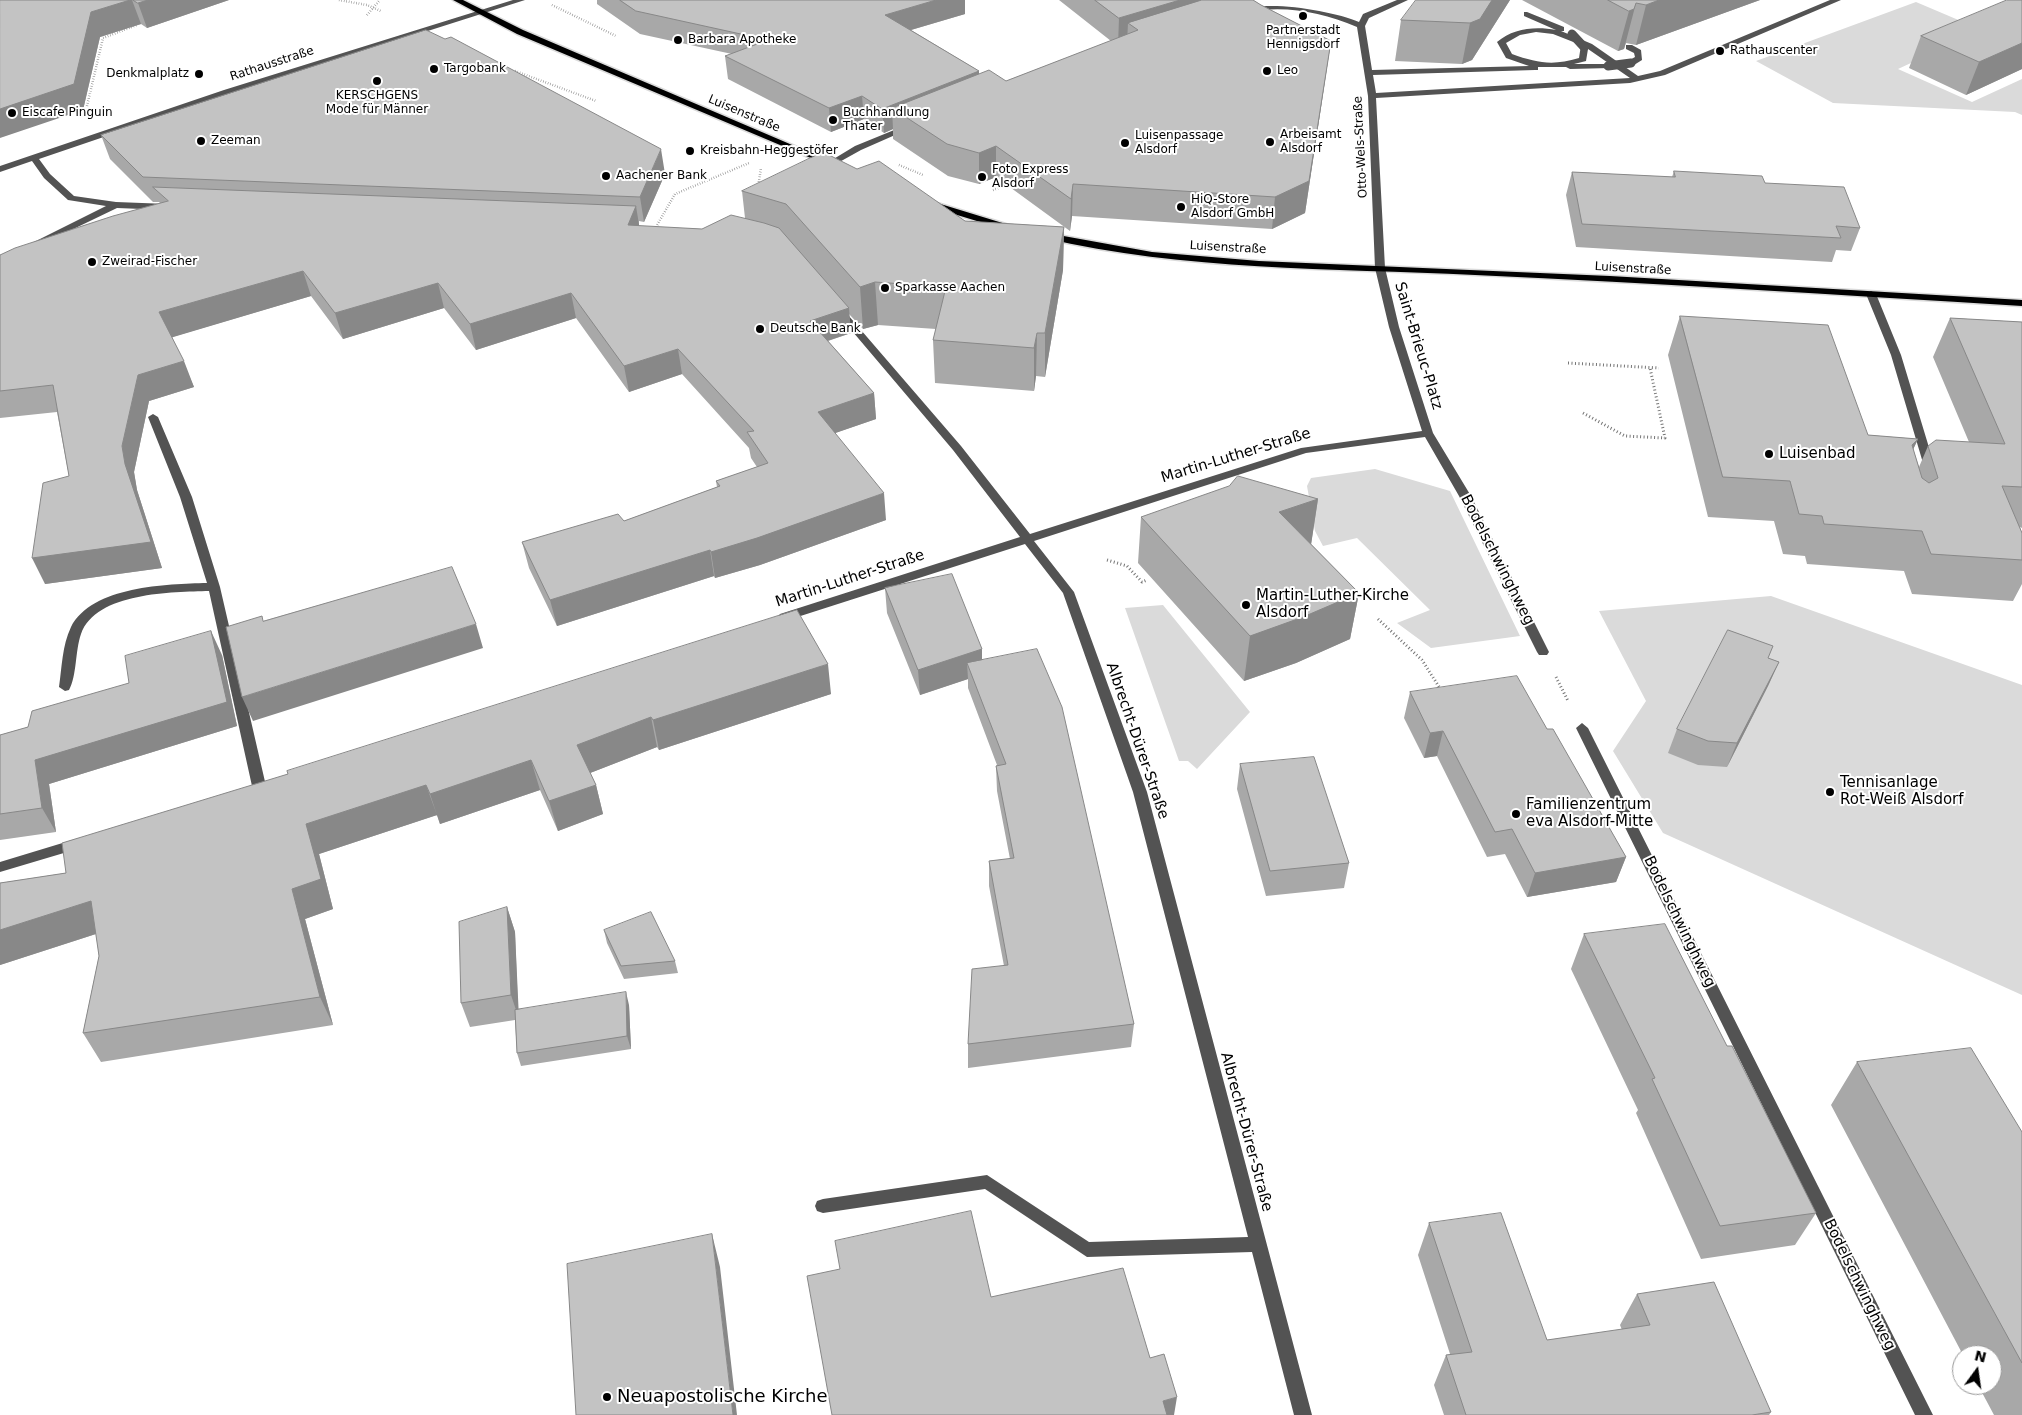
<!DOCTYPE html>
<html>
<head>
<meta charset="utf-8">
<style>
  body { margin:0 }
  #map { position:relative; width:2022px; height:1415px; overflow:hidden; background:#fff; font-family:"DejaVu Sans",sans-serif }
  canvas { display:block }
  .north { position:absolute; left:1952px; top:1345px; width:50px; height:50px; box-sizing:border-box; background:#fff; border:1px solid #999; border-radius:50%; rotate:14deg; font-size:14px; font-weight:700; line-height:20px; text-align:center; color:#000 }
  .north::after { content:''; display:block; margin:auto; width:18px; height:22px; background:#000; clip-path:polygon(50% 0,100% 100%,50% 72%,0 100%) }
</style>
</head>
<body>
<div id="map">
<canvas width="2022" height="1415"></canvas>
<div class="north">N</div>
</div>
<script>
const ctx = document.querySelector('canvas').getContext('2d');
ctx.lineJoin = 'round';
function fillPath(path, color) { ctx.fillStyle = color; ctx.fill(path, 'evenodd'); }
function strokePath(path, color, width, dash) { ctx.strokeStyle = color; ctx.lineWidth = width; ctx.lineCap = dash ? 'butt' : 'round'; ctx.setLineDash(dash || []); ctx.stroke(path); }
function drawText(font, color, halo, rows, align = 'center') {
  ctx.font = font + ' "DejaVu Sans",sans-serif'; ctx.lineWidth = 4; ctx.setLineDash([]); ctx.textBaseline = 'middle'; ctx.strokeStyle = halo; ctx.fillStyle = color; for (const [text, x, y, turn = 0] of rows) {
    ctx.save(); ctx.translate(x, y); ctx.rotate((+turn || 0) * Math.PI / 180); ctx.textAlign = isNaN(turn) ? turn : align; if (halo) ctx.strokeText(text, 0, 0); ctx.fillText(text, 0, 0); ctx.restore();
  }
}
fillPath(new Path2D(`
  M 1916,2 L 1982,30 L 1898,69 L 1972,102 L 2022,79 L 2022,115 L 2015,112 L 1833,103 L 1756,61 Z
  M 1375,469 L 1450,491 L 1520,636 L 1431,648 L 1397,623 L 1430,610 L 1357,538 L 1323,546 L 1315,531 L 1307,486 L 1311,478 Z
  M 1771,596 L 2022,685 L 2022,995 L 1663,833 L 1613,751 L 1646,701 L 1599,611 Z
  M 1163,605 L 1250,712 L 1197,769 L 1188,761 L 1179,761 L 1125,608 Z`), '#dadada');
const major = new Path2D(`
  M 453,0 L 463,0 L 523,30 L 832,162 L 825,164 L 517,34 Z
  M 934,202 L 1009,225 L 1011,227 L 1006,230 L 1003,229 L 931,207 L 931,203 Z
  M 1047,233 L 1152,252 L 1259,261 L 1610,276 L 2022,300 L 2022,306 C 1840,295 1658,283 1475,275 C 1331,268 1185,271 1044,238 L 1042,236 Z`);
strokePath(major, '#dbdbdb', 3);
strokePath(new Path2D(`
  M 339,0 L 367,5 L 381,11
  M 552,5 L 616,36
  M 367,15 L 380,0
  M 515,71 L 596,101
  M 87,106 L 103,38 L 137,25
  M 899,165 L 923,175
  M 758,187 L 761,168
  M 993,190 L 1007,185
  M 656,227 L 675,194 L 749,163`), '#757575', 2.5, [0.5, 2]);
strokePath(new Path2D(`
  M 1568,363 L 1659,368
  M 1583,413 L 1625,436 L 1665,438 L 1650,368
  M 1107,560 L 1127,566 L 1142,582 L 1147,580
  M 1378,619 L 1422,660 L 1441,690
  M 1556,677 L 1568,701`), '#757575', 3, [1, 2.5]);
fillPath(new Path2D(`
  M 513,0 L 525,0 L 230,94 L 39,159 L 50,174 L 74,196 L 116,202 L 168,204 L 173,207 L 168,210 L 117,208 L 36,247 L 33,248 L 28,245 L 106,206 L 68,200 L 44,178 L 32,161 L 0,172 L 0,166 L 224,90 Z
  M 1397,0 L 1408,0 L 1369,18 L 1365,26 L 1372,70 L 1529,66 L 1506,58 L 1497,42 C 1513,28 1536,26 1556,30 L 1524,16 L 1524,12 L 1527,12 L 1564,27 L 1564,31 L 1561,31 L 1592,44 L 1638,76 L 1660,71 L 1830,0 L 1841,0 L 1665,75 L 1630,83 L 1376,98 L 1385,268 L 1399,327 L 1433,433 L 1471,496 L 1549,652 L 1547,655 L 1539,655 L 1537,652 L 1459,496 L 1425,437 L 1306,453 L 1034,541 L 1074,592 L 1147,792 L 1312,1415 L 1294,1415 L 1252,1252 L 1087,1257 L 985,1189 L 823,1213 L 817,1211 L 815,1206 L 817,1201 L 823,1199 L 987,1175 L 1089,1242 L 1248,1237 L 1133,792 L 1063,593 L 1025,544 L 788,620 L 784,621 L 778,617 L 780,614 L 1020,537 L 953,450 L 836,312 L 836,308 L 842,308 L 961,446 L 1030,534 L 1301,448 L 1422,431 L 1389,327 L 1375,268 L 1368,96 L 1357,27 C 1321,12 1286,5 1247,12 L 1243,10 C 1268,0 1333,11 1359,22 L 1363,14 ZM 1536,32 L 1553,34 L 1581,45 L 1579,58 C 1553,66 1537,63 1512,54 L 1506,43 L 1520,35 ZM 1588,49 L 1630,78 L 1376,93 L 1373,75 L 1535,70 L 1538,70 L 1538,67 L 1566,67 L 1570,69 L 1611,68 L 1612,66 L 1608,64 L 1574,64 L 1586,61 Z
  M 1626,45 L 1632,45 L 1641,50 L 1642,60 L 1634,65 L 1628,65 L 1628,61 L 1635,57 L 1634,53 L 1626,49 Z
  M 904,126 L 911,128 L 861,150 L 834,165 L 827,163 L 855,146 Z
  M 1871,291 L 1876,294 L 1901,355 L 1934,464 L 1931,468 L 1923,468 L 1922,466 L 1923,463 L 1891,355 L 1866,294 Z
  M 153,414 L 158,417 L 192,497 L 220,587 L 266,786 L 264,789 L 254,789 L 252,786 L 209,591 C 173,592 96,592 81,634 C 75,651 77,676 69,690 L 65,691 L 59,687 C 62,667 62,646 71,627 C 92,586 167,584 207,583 L 180,497 L 148,417 Z
  M 1582,723 L 1588,728 L 1933,1415 L 1915,1415 L 1576,728 Z
  M 79,838 L 84,839 L 86,843 L 84,847 L 0,872 L 0,862 Z`), '#535353');
fillPath(major, '#000');
strokePath(new Path2D(`
  M 1572,34 L 1584,47
  M 1608,66 L 1631,63`), '#535353', 9);
fillPath(new Path2D(`
  M 0,0 L 229,0 L 147,28 L 141,24 L 100,37 L 83,110 Z
  M 597,0 L 965,0 L 965,14 L 911,30 L 979,71 L 979,74 L 1006,81 L 1111,41 L 1059,0 L 1253,0 L 1261,5 L 1331,41 L 1305,213 L 1272,229 L 1072,216 L 1070,231 L 996,177 L 979,184 L 948,176 L 893,139 L 893,129 L 884,133 L 864,119 L 831,132 L 728,79 L 725,56 L 732,54 L 640,34 L 597,4 Z
  M 1510,0 L 1472,60 L 1462,64 L 1395,61 L 1401,20 Z
  M 1522,0 L 1760,0 L 1636,45 L 1626,43 L 1624,49 L 1618,51 Z
  M 2022,0 L 2022,69 L 1966,95 L 1909,68 L 1921,36 Z
  M 101,135 L 665,174 L 644,222 L 639,221 L 639,226 L 702,229 L 745,218 L 742,191 L 857,169 L 965,221 L 1064,227 L 1063,270 L 1045,377 L 1036,376 L 1034,391 L 935,383 L 933,340 L 936,329 L 878,325 L 863,329 L 849,314 L 851,333 L 828,341 L 874,393 L 876,419 L 835,433 L 886,520 L 760,565 L 715,578 L 714,576 L 557,626 L 529,568 L 522,542 L 624,521 L 717,487 L 716,481 L 757,467 L 751,458 L 749,448 L 682,374 L 629,392 L 576,318 L 476,350 L 444,308 L 343,339 L 311,296 L 172,337 L 194,387 L 149,401 L 134,472 L 137,490 L 162,568 L 45,584 L 69,476 L 57,412 L 0,418 L 0,255 L 160,203 L 159,202 L 153,202 L 110,159 Z
  M 1674,171 L 1765,183 L 1860,228 L 1851,251 L 1836,250 L 1832,262 L 1576,247 L 1566,195 L 1572,172 L 1672,177 Z
  M 1680,316 L 1868,435 L 1918,439 L 1913,449 L 1919,467 L 1928,446 L 1969,442 L 1933,357 L 1950,318 L 2022,322 L 2022,528 L 2020,527 L 2022,533 L 2022,584 L 2013,601 L 1912,594 L 1904,571 L 1807,564 L 1805,556 L 1783,554 L 1774,521 L 1708,517 L 1668,355 Z
  M 1318,499 L 1311,544 L 1359,593 L 1350,639 L 1296,663 L 1244,681 L 1138,563 L 1141,517 Z
  M 885,588 L 982,649 L 982,660 L 1134,1024 L 1131,1047 L 968,1068 L 968,1044 L 1004,966 L 989,886 L 989,861 L 1010,859 L 997,791 L 996,766 L 997,765 L 968,688 L 968,679 L 920,695 L 887,613 Z
  M 797,610 L 831,694 L 659,750 L 657,747 L 590,773 L 596,785 L 603,814 L 558,831 L 540,790 L 440,824 L 437,815 L 319,854 L 333,909 L 305,919 L 333,1025 L 101,1062 L 83,1033 L 99,956 L 96,934 L 0,965 L 0,883 L 66,873 L 288,774 Z
  M 222,655 L 237,726 L 49,784 L 56,832 L 0,840 L 0,735 L 28,727 Z
  M 1768,658 L 1779,662 L 1768,686 L 1727,767 L 1698,765 L 1668,753 L 1677,729 Z
  M 1410,692 L 1547,729 L 1626,857 L 1616,882 L 1527,897 L 1505,854 L 1487,857 L 1437,756 L 1424,758 L 1404,718 Z
  M 1240,764 L 1349,863 L 1344,888 L 1266,896 L 1237,789 Z
  M 507,907 L 515,932 L 518,1009 L 629,1005 L 631,1049 L 521,1066 L 517,1053 L 515,1020 L 470,1027 L 461,1003 Z
  M 604,930 L 675,961 L 678,973 L 624,979 L 607,943 Z
  M 1584,934 L 1727,1046 L 1816,1213 L 1795,1245 L 1701,1259 L 1636,1113 L 1638,1110 L 1571,969 Z
  M 1857,1062 L 2022,1132 L 2022,1415 L 1994,1415 L 1978,1385 L 1992,1385 L 1992,1355 L 1963,1355 L 1831,1105 Z
  M 1429,1223 L 1547,1340 L 1622,1330 L 1620,1325 L 1637,1294 L 1771,1412 L 1769,1415 L 1444,1415 L 1434,1385 L 1446,1355 L 1450,1354 L 1418,1255 Z`), '#a8a8a8');
fillPath(new Path2D(`
  M 130,0 L 132,0 L 141,24 L 100,37 L 83,110 L 0,138 L 0,109 L 91,12 Z
  M 148,0 L 229,0 L 147,28 L 138,3 Z
  M 936,0 L 965,0 L 965,14 L 887,37 L 885,15 Z
  M 1180,0 L 1227,0 L 1138,30 L 1128,23 L 1127,43 L 1118,46 L 1119,18 Z
  M 1492,0 L 1510,0 L 1472,60 L 1462,64 L 1470,23 Z
  M 1659,0 L 1760,0 L 1636,45 L 1646,5 Z
  M 1636,3 L 1624,49 L 1618,51 L 1629,11 Z
  M 1331,41 L 1305,213 L 1272,229 L 1275,197 Z
  M 2022,43 L 2022,69 L 1966,95 L 1979,62 Z
  M 979,71 L 979,94 L 892,108 L 893,129 L 884,133 L 882,109 Z
  M 862,96 L 864,119 L 831,132 L 829,108 Z
  M 996,146 L 996,177 L 979,184 L 979,153 Z
  M 661,149 L 665,174 L 644,222 L 640,197 Z
  M 1073,184 L 1072,216 L 1070,231 L 1071,199 Z
  M 636,206 L 640,231 L 628,225 Z
  M 1064,227 L 1063,270 L 1045,377 L 1045,333 Z
  M 303,271 L 311,296 L 170,338 L 159,312 Z
  M 875,282 L 878,325 L 863,329 L 860,287 Z
  M 438,283 L 444,308 L 343,339 L 335,313 Z
  M 571,293 L 576,318 L 476,350 L 470,324 Z
  M 849,308 L 851,333 L 812,346 L 810,321 Z
  M 1037,333 L 1036,376 L 1034,391 L 1034,348 Z
  M 678,349 L 682,374 L 629,392 L 624,366 Z
  M 184,361 L 194,387 L 149,401 L 134,472 L 137,490 L 162,568 L 45,584 L 32,558 L 125,464 L 122,446 L 138,375 Z
  M 874,393 L 876,419 L 821,438 L 818,412 Z
  M 1918,439 L 1900,478 L 1912,445 Z
  M 884,493 L 886,520 L 760,565 L 715,578 L 711,552 Z
  M 1318,499 L 1311,545 L 1279,512 Z
  M 710,550 L 714,576 L 557,626 L 550,600 Z
  M 1359,593 L 1350,639 L 1296,663 L 1244,681 L 1250,636 Z
  M 476,624 L 483,648 L 253,721 L 242,697 Z
  M 211,631 L 222,655 L 237,726 L 49,784 L 56,832 L 42,808 L 35,760 Z
  M 982,649 L 982,674 L 967,663 L 968,679 L 920,695 L 918,670 Z
  M 1779,662 L 1768,686 L 1727,767 L 1737,743 Z
  M 828,664 L 831,694 L 659,750 L 653,720 Z
  M 651,717 L 657,747 L 585,775 L 577,745 Z
  M 1443,731 L 1437,756 L 1424,758 L 1430,733 Z
  M 531,760 L 540,790 L 440,824 L 430,794 Z
  M 426,785 L 437,815 L 319,854 L 333,909 L 305,919 L 333,1025 L 320,997 L 292,889 L 306,824 Z
  M 596,785 L 603,814 L 558,831 L 549,801 Z
  M 1626,857 L 1616,882 L 1527,897 L 1535,873 Z
  M 91,901 L 108,930 L 0,965 L 0,930 Z
  M 507,907 L 515,932 L 519,1019 L 511,995 Z
  M 626,992 L 629,1005 L 631,1049 L 627,1036 Z
  M 712,1234 L 720,1267 L 737,1415 L 733,1415 Z
  M 1177,1397 L 1174,1415 L 1161,1415 L 1163,1401 Z`), '#888');
const building = new Path2D(`
  M 0,0 L 130,0 L 91,12 L 74,84 L 0,109 Z
  M 133,0 L 148,0 L 138,3 Z
  M 620,0 L 936,0 L 885,15 L 979,71 L 882,109 L 862,96 L 829,108 L 725,56 L 768,40 L 636,11 Z
  M 1095,0 L 1180,0 L 1119,18 Z
  M 1202,0 L 1253,0 L 1261,5 L 1331,41 L 1309,181 L 1275,197 L 1073,184 L 1071,199 L 996,146 L 979,153 L 947,144 L 892,108 L 989,70 L 1006,81 L 1138,30 L 1128,23 Z
  M 1416,0 L 1492,0 L 1480,19 L 1470,23 L 1401,20 Z
  M 1608,0 L 1659,0 L 1646,5 L 1636,3 L 1634,9 L 1629,11 Z
  M 2007,0 L 2022,0 L 2022,43 L 1979,62 L 1921,36 Z
  M 426,30 L 445,39 L 451,37 L 661,149 L 640,197 L 143,177 L 101,135 Z
  M 823,152 L 857,169 L 879,161 L 965,221 L 1064,227 L 1045,333 L 1037,333 L 1034,348 L 933,340 L 946,287 L 875,282 L 860,287 L 786,204 L 742,191 Z
  M 1674,171 L 1762,176 L 1765,183 L 1844,187 L 1860,228 L 1836,226 L 1841,238 L 1582,224 L 1572,172 L 1675,177 Z
  M 153,187 L 636,206 L 628,225 L 702,229 L 731,215 L 764,223 L 779,228 L 849,308 L 810,321 L 874,393 L 818,412 L 884,493 L 757,538 L 711,552 L 710,550 L 550,600 L 522,542 L 618,514 L 624,521 L 720,486 L 716,481 L 768,463 L 747,432 L 754,431 L 678,349 L 624,366 L 571,293 L 470,324 L 438,283 L 335,313 L 303,271 L 159,312 L 184,361 L 138,375 L 122,446 L 125,464 L 151,542 L 32,558 L 43,483 L 69,476 L 53,385 L 0,391 L 0,255 L 15,248 L 113,216 L 168,201 Z
  M 1680,316 L 1828,325 L 1868,435 L 1918,439 L 1912,445 L 1922,478 L 1929,483 L 1938,478 L 1928,446 L 1936,440 L 2005,444 L 1950,318 L 2022,322 L 2022,487 L 2002,486 L 2022,533 L 2022,560 L 1931,554 L 1922,531 L 1824,524 L 1822,516 L 1799,514 L 1790,481 L 1723,477 Z
  M 1238,476 L 1318,499 L 1279,512 L 1359,593 L 1303,617 L 1250,636 L 1141,517 L 1229,486 Z
  M 452,567 L 476,624 L 242,697 L 226,627 L 262,616 L 263,621 Z
  M 952,574 L 982,649 L 918,670 L 885,588 Z
  M 797,610 L 828,664 L 653,720 L 651,717 L 577,745 L 596,785 L 549,801 L 531,760 L 430,794 L 426,785 L 306,824 L 321,879 L 292,889 L 320,997 L 83,1033 L 99,956 L 91,901 L 0,930 L 0,883 L 66,873 L 62,843 L 288,774 L 287,771 Z
  M 1728,630 L 1773,646 L 1768,658 L 1779,662 L 1737,743 L 1708,741 L 1677,729 Z
  M 211,631 L 227,702 L 35,760 L 42,808 L 0,814 L 0,735 L 28,727 L 32,711 L 129,683 L 125,656 Z
  M 1037,649 L 1062,707 L 1134,1024 L 968,1044 L 972,969 L 1008,965 L 989,861 L 1014,858 L 996,766 L 1006,764 L 967,663 Z
  M 1517,676 L 1547,729 L 1553,729 L 1626,857 L 1535,873 L 1512,829 L 1495,832 L 1443,731 L 1430,733 L 1410,692 Z
  M 1314,757 L 1349,863 L 1270,871 L 1240,764 Z
  M 507,907 L 511,995 L 461,1003 L 459,922 Z
  M 651,912 L 675,961 L 621,966 L 604,930 Z
  M 1665,924 L 1727,1046 L 1732,1046 L 1816,1213 L 1720,1226 L 1652,1079 L 1655,1078 L 1584,934 Z
  M 626,992 L 627,1036 L 517,1053 L 515,1010 Z
  M 1971,1048 L 2022,1132 L 2022,1363 L 1857,1062 Z
  M 971,1211 L 991,1297 L 1123,1268 L 1150,1358 L 1164,1354 L 1177,1397 L 1163,1401 L 1167,1415 L 832,1415 L 807,1276 L 840,1269 L 835,1241 Z
  M 1501,1213 L 1547,1340 L 1650,1325 L 1637,1294 L 1714,1282 L 1771,1412 L 1752,1415 L 1466,1415 L 1446,1355 L 1472,1352 L 1429,1223 Z
  M 712,1234 L 733,1415 L 576,1415 L 567,1264 Z`);
fillPath(building, '#c3c3c3');
strokePath(building, '#888', 1);
for (const [x, y, r, color] of [
  [1303,16,5,"#000"],
  [678,40,5,"#000"],
  [1720,51,5,"#000"],
  [434,69,5,"#000"],
  [1267,71,5,"#000"],
  [199,74,5,"#000"],
  [377,81,5,"#000"],
  [12,113,5,"#000"],
  [833,120,5,"#000"],
  [201,141,5,"#000"],
  [1270,142,5,"#000"],
  [1125,143,5,"#000"],
  [690,151,5,"#000"],
  [606,176,5,"#000"],
  [982,177,5,"#000"],
  [1181,207,5,"#000"],
  [92,262,5,"#000"],
  [885,288,5,"#000"],
  [760,329,5,"#000"],
  [1769,454,5,"#000"],
  [1246,605,5,"#000"],
  [1830,792,5,"#000"],
  [1516,814,5,"#000"],
  [607,1397,5,"#000"]
]) { const dot = new Path2D(); dot.arc(x, y, r, 0, 2 * Math.PI); ctx.fillStyle = color; ctx.fill(dot); strokePath(dot, '#fff', 2); }
drawText('12px', '#000', '#fff', [
  ["Partnerstadt",1303,31,"center"],
  ["Hennigsdorf",1303,45,"center"],
  ["Barbara Apotheke",688,40],
  ["Rathauscenter",1730,51],
  ["Targobank",444,69],
  ["Leo",1277,71],
  ["Denkmalplatz",189,74,"right"],
  ["KERSCHGENS",377,96,"center"],
  ["Mode für Männer",377,110,"center"],
  ["Eiscafe Pinguin",22,113],
  ["Buchhandlung",843,113],
  ["Thater",843,127],
  ["Arbeisamt",1280,135],
  ["Alsdorf",1280,149],
  ["Luisenpassage",1135,136],
  ["Alsdorf",1135,150],
  ["Zeeman",211,141],
  ["Kreisbahn-Heggestöfer",700,151],
  ["Foto Express",992,170],
  ["Alsdorf",992,184],
  ["Aachener Bank",616,176],
  ["HiQ-Store",1191,200],
  ["Alsdorf GmbH",1191,214],
  ["Zweirad-Fischer",102,262],
  ["Sparkasse Aachen",895,288],
  ["Deutsche Bank",770,329]
], 'left');
drawText('12px', '#000', '#fff', [
  ["Rathausstraße",272,64,-18],
  ["Luisenstraße",744,114,23],
  ["Otto-Wels-Straße",1361,147,-93],
  ["Luisenstraße",1228,248,3],
  ["Luisenstraße",1633,269,3]
]);
drawText('15px', '#000', '#fff', [
  ["Saint-Brieuc-Platz",1418,346,73],
  ["Martin-Luther-Straße",1236,456,-17],
  ["Bodelschwinghweg",1497,560,63],
  ["Martin-Luther-Straße",850,579,-18],
  ["Albrecht-Dürer-Straße",1137,741,71],
  ["Bodelschwinghweg",1679,922,64],
  ["Albrecht-Dürer-Straße",1246,1132,75],
  ["Bodelschwinghweg",1859,1285,64]
]);
drawText('15px', '#000', '#fff', [
  ["Luisenbad",1779,454],
  ["Martin-Luther-Kirche",1256,596],
  ["Alsdorf",1256,613],
  ["Tennisanlage",1840,783],
  ["Rot-Weiß Alsdorf",1840,800],
  ["Familienzentrum",1526,805],
  ["eva Alsdorf-Mitte",1526,822]
], 'left');
drawText('18px', '#000', '#fff', [
  ["Neuapostolische Kirche",617,1397]
], 'left');
</script>
</body>
</html>
